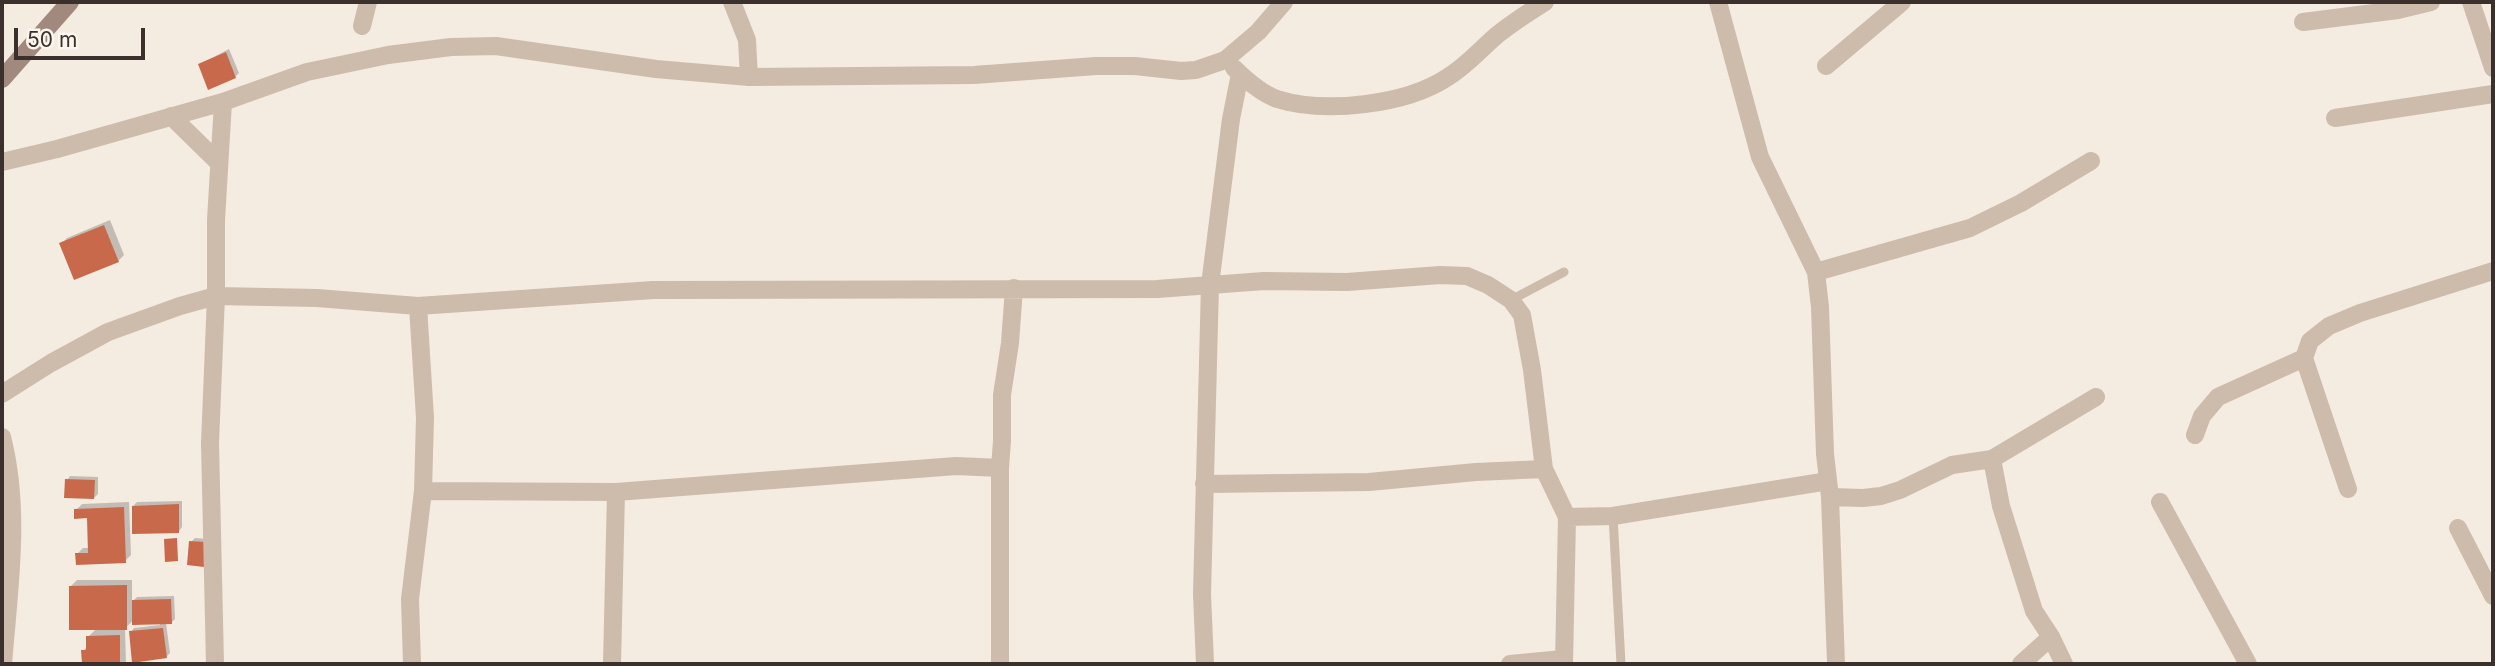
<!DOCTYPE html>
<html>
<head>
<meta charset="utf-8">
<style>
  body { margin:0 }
  #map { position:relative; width:2495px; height:666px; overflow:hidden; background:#f4ebe1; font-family:Inter,sans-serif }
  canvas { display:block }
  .frame { position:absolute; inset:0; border:4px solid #3b302b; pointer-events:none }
  .scale { position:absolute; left:14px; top:28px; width:131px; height:32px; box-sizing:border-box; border:4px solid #3b302b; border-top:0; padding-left:9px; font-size:21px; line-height:24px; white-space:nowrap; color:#3b302b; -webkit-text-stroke:5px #fbf5ee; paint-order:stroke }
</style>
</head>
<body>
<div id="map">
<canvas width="2495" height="666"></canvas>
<div class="frame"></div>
<div class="scale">50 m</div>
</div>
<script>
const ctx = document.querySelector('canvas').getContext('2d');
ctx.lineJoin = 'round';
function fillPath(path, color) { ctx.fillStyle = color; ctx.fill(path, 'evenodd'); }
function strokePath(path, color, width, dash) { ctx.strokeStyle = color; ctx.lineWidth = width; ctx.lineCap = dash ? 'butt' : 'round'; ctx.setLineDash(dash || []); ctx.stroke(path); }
fillPath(new Path2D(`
  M 229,49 L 239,73 L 235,77 L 200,64 Z
  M 110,220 L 124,255 L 118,261 L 61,244 L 67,238 Z
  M 70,476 L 98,477 L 98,494 L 94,498 L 67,480 Z
  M 182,501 L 182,527 L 179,531 L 133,506 L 137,502 Z
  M 129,502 L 131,555 L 125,561 L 77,554 L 83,548 L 90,548 L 89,517 L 76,510 L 82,504 Z
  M 195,538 L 209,539 L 207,561 L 191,542 Z
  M 77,580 L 132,580 L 132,602 L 137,597 L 174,596 L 175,619 L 171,623 L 166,623 L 170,653 L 166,657 L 131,632 L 134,628 L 160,625 L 160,623 L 134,620 L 125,628 L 126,664 L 83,664 L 83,651 L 88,646 L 88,637 L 97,628 L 71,586 Z`), '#0003');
fillPath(new Path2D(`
  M 226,52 L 236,78 L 208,90 L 198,64 Z
  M 104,225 L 119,262 L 74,280 L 59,243 Z
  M 65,479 L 95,480 L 94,499 L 64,498 Z
  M 179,504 L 179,533 L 132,534 L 132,506 Z
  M 124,507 L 126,563 L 76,565 L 75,553 L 88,553 L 87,518 L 74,519 L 74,509 Z
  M 177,538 L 178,561 L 165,562 L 164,539 Z
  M 189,541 L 206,542 L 204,567 L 187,565 Z
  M 127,585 L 127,630 L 69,630 L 69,586 Z
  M 171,599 L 172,624 L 132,625 L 132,600 Z
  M 163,628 L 167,658 L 132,663 L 129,631 Z
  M 120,635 L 120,664 L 82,664 L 81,650 L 86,650 L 86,636 Z`), '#c8694b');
strokePath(new Path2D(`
  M 1511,300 L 1564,272
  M 1613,516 L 1621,664`), '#cdbbac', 9);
strokePath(new Path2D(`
  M 732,2 L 747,40 L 749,77
  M 1718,2 L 1760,157 L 1816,272 L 1820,307 L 1825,454 L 1830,497 L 1836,664
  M 2471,2 L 2493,68
  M 2303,22 L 2398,10 L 2431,2
  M 362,26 L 368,2
  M 1826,66 L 1902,2
  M 1234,68 C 1246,80 1261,93 1277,99 C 1325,114 1406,105 1448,77 C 1466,66 1481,49 1497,35 C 1512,23 1529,12 1545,2
  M 171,116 L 219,163
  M 2335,118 L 2493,94
  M 2,162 L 57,149 L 223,102 L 307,72 L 388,55 L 451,47 L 496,46 L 656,69 L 749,77 L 974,75 L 1096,66 L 1135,66 L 1181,71 L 1196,70 L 1225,60 L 1258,32 L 1284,2
  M 1816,272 L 1970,228 L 2021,203 L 2091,161
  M 2,394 L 51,363 L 108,332 L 180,306 L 216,296 L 317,298 L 418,306 L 653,290 L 1157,289 L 1264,281 L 1347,282 L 1440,275 L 1467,276 L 1488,285 L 1511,300 L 1522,315 L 1532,370 L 1544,469 L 1567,517 L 1564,664
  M 2195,435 L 2202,416 L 2218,397 L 2304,358
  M 2,437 C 21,511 9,588 3,664
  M 1992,459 L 2001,506 L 2034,611 L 2051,637 L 2064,664
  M 1000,468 L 1000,664
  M 1204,484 L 1369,482 L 1476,472 L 1544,469
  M 2348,489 L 2304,358 L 2310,341 L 2329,326 L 2360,313 L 2493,271
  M 423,491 L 616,492 L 956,466 L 1000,468 L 1002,441 L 1002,395 L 1010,343 L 1014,288
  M 1830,497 L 1863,498 L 1881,496 L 1900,490 L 1952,465 L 1992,459 L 2096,397
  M 2160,502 L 2248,664
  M 1567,517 L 1613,516 L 1828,481
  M 2458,528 L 2493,596
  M 215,664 L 210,443 L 216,296 L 216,220 L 223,102
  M 412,664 L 410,599 L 423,491 L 425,418 L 418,306
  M 612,664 L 616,492
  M 1205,664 L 1202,594 L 1210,285 L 1231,119 L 1240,74
  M 1510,664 L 1563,659
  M 2021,664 L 2051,637`), '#cdbbac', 18);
strokePath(new Path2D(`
  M 2,79 L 70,2`), '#a18a7d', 18);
</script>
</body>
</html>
